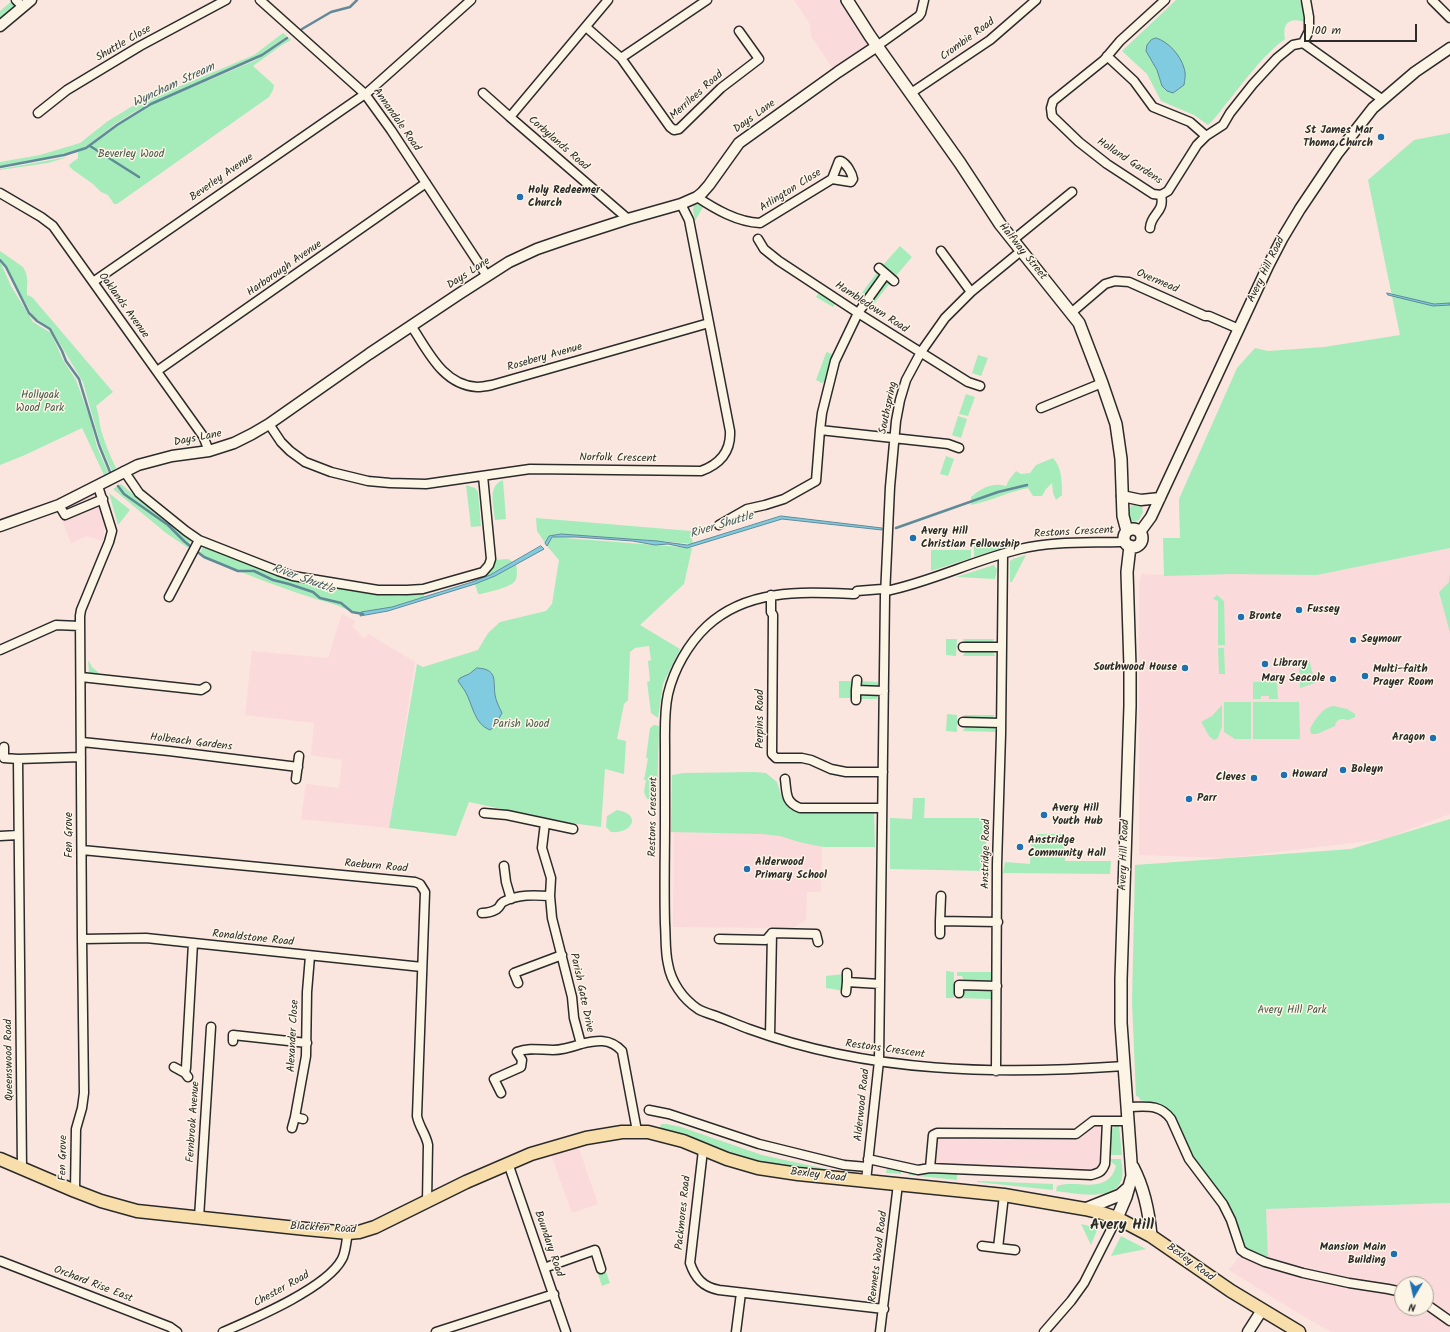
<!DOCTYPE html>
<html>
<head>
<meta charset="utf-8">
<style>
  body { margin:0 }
  #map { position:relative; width:1450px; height:1332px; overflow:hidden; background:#fbe5df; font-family:Kalam,sans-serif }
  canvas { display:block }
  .north { position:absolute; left:1394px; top:1276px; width:40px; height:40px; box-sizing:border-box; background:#fcf5e5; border:1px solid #a8a49b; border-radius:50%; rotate:189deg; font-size:11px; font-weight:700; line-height:16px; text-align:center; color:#2b2b2b }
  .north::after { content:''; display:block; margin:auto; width:14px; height:18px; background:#1f6fb2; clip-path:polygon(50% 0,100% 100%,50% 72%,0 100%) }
  .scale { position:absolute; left:1304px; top:24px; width:113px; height:18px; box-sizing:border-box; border:2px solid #2b2b2b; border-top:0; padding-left:5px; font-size:12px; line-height:14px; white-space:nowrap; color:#2b2b2b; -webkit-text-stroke:3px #fcf5e5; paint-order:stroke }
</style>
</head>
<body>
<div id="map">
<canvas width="1450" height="1332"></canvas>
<div class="north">N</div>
<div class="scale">100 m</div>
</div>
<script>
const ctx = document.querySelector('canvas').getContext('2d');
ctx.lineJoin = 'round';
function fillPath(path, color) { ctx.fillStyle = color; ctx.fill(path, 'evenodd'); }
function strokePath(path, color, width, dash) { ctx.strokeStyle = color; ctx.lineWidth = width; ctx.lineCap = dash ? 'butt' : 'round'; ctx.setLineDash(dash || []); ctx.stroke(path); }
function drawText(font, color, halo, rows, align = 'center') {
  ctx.font = font + ' Kalam,sans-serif'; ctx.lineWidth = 3; ctx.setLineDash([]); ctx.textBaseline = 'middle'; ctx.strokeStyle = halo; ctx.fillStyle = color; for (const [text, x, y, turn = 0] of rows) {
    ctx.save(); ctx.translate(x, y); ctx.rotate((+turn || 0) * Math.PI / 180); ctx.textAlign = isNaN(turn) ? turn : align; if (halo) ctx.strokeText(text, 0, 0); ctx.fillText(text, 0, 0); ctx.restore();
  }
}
fillPath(new Path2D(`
  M 794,0 L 839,0 L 870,48 L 835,72 L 811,36 L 810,24 Z
  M 95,494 L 105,523 L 103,541 L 86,536 L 71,543 L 58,510 Z
  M 1179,499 L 1317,575 L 1450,548 L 1450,814 L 1385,839 L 1227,858 L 1139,855 L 1139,588 L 1141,574 L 1164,575 L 1163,538 L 1180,538 Z
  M 342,614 L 355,621 L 352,626 L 365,639 L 368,634 L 415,662 L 389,828 L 301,819 L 306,784 L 339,788 L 342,760 L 311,755 L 314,723 L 245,715 L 252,651 L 328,658 Z
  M 674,831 L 780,832 L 822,847 L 821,892 L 807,892 L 806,920 L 793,928 L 673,927 Z
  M 1093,1121 L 1107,1121 L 1105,1156 L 1099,1173 L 930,1168 L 934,1129 L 1076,1136 Z
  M 578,1146 L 598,1204 L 572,1213 L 550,1152 Z
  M 1450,1203 L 1450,1332 L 1331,1332 L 1296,1312 L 1229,1270 L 1245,1249 L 1268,1259 L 1265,1209 ZM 1402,1284 L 1426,1284 L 1426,1308 L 1402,1308 Z`), '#fadada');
fillPath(new Path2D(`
  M 1176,0 L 1299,0 L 1302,4 L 1305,22 C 1289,17 1282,23 1285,39 C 1264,54 1246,79 1230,99 C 1222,108 1217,117 1208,125 L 1194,115 L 1161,101 L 1147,74 L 1122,51 Z
  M 12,1 C 17,10 7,15 0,20 L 0,11 Z
  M 283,33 L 287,36 L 256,58 L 136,111 L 115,124 L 84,148 L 51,157 L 0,166 L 0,162 L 40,155 L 80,143 L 108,121 L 131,107 L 153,96 L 183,85 L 254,55 Z
  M 289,38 L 291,40 L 282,45 L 253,66 L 274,85 L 273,90 L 269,97 L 117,204 L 114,204 L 108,195 L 101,192 L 93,184 L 73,170 L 69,166 L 70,164 L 78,158 L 78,152 C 92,147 101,136 113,128 C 126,119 140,111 153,104 L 256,60 Z
  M 1450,133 L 1450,548 L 1317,575 L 1232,574 L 1164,576 L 1163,538 L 1180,538 L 1179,499 L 1237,368 L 1255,348 L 1268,351 L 1324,347 L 1400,335 L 1368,180 L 1414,140 Z
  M 68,157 L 48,163 L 0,170 L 0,169 Z
  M 698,204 L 703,207 L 695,221 L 693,210 L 694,205 Z
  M 900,246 L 912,257 L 895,277 L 882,266 Z
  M 0,251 L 23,267 C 30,278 26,284 27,295 L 32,297 L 113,392 L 96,406 C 99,414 99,422 101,430 C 105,443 110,456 116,468 L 112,471 L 100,443 L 83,382 L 51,329 L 33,316 L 0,258 Z
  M 0,261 L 11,286 L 33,322 L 51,333 L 63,360 L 76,380 L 90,419 L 97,447 L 108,472 L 104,475 L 82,428 L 25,455 L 0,465 Z
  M 878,271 L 881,275 L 861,305 L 856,301 Z
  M 887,281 L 891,282 L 871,307 L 868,305 Z
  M 818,294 L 822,294 L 836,302 L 833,307 L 816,297 Z
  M 827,352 L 832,354 L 833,356 L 824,382 L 822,383 L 816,380 L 826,353 Z
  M 978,355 L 988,358 L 981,376 L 972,373 Z
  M 966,394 L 975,397 L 968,416 L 959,414 Z
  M 958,416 L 967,419 L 961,438 L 952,435 Z
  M 946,456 L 954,459 L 948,476 L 940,474 Z
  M 1053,458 C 1062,467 1062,483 1062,495 L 1056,500 L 1053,493 L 1052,483 L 1046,489 L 1042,496 L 1033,496 L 1028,488 C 1008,492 991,501 971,505 L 971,497 C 982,488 992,482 1006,486 L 1009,480 L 1016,471 L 1021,474 L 1030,473 L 1036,465 Z
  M 503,480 L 506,519 L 495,520 C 494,505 487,486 503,480 Z
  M 121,484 C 144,504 166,523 191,539 L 188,548 L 166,533 L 113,489 Z
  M 466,485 L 475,488 L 478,492 L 481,526 L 471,527 Z
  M 109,493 L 130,510 L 118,525 Z
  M 1136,504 L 1142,507 L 1143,512 L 1139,520 L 1134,522 L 1130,519 L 1130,509 L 1131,506 Z
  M 536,518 L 691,531 L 693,544 L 659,541 L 657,545 L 692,548 L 684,584 L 640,625 L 680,649 L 663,684 L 658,718 L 651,713 L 647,682 L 650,681 L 648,661 L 651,660 L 649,646 L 635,648 L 630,652 L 628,700 L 624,704 L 617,739 L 626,741 L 624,774 L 605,769 L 601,827 L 563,822 L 469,802 L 456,836 L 389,828 L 417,664 L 423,667 L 478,650 L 488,633 L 500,622 L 546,611 L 552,604 L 559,560 L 547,546 L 552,537 L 655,545 L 657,541 L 561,534 L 549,536 L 545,543 L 537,531 Z
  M 974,543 L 1014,543 L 1014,544 L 974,557 Z
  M 204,545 L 283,576 L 306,583 L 350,590 L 399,596 L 423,592 L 424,597 C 404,603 377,613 356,612 C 350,612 340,606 333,604 C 287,591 243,573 199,555 Z
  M 931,550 L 971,550 L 971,558 L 931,571 Z
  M 1026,555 L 1012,582 L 1010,582 L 1010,561 L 1013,559 Z
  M 508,559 L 513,562 L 486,577 L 486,575 L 494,560 Z
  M 516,564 C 517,570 518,576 515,581 C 511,587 489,592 481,594 L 478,594 L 475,584 L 495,576 Z
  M 994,565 L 997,570 L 995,579 L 956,577 Z
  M 1450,571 L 1450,633 L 1439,592 L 1449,582 Z
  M 1217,595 L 1224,601 L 1225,645 L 1218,645 L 1218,601 L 1213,599 Z
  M 946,639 L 957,639 L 956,656 L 946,655 Z
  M 963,639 L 994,639 L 991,644 L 966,643 Z
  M 1218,648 L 1224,648 L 1225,674 L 1219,674 Z
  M 966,650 L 991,650 L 994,653 L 995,656 L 963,656 Z
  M 1309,659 L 1315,683 L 1300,688 L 1299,662 Z
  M 88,660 L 92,667 L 99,673 L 98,674 L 89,673 Z
  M 839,681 L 852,681 L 851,698 L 839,698 Z
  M 859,681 L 878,682 L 878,688 L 863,688 L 860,686 Z
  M 1277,681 L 1278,699 L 1269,699 L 1269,696 L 1261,696 L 1261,699 L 1253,699 L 1253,682 Z
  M 863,693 L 878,693 L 877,699 L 859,699 L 860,695 Z
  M 1224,702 L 1251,702 L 1251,739 L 1235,739 L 1224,732 Z
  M 1253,702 L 1299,702 L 1300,739 L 1253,739 Z
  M 1222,705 L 1222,726 L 1218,738 L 1214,740 L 1209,736 L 1201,722 L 1212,716 Z
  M 1334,706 L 1347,709 L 1355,714 L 1355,717 L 1348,720 C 1342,718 1336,719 1335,726 L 1317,734 L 1311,734 L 1310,729 C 1315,719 1323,707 1334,706 Z
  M 947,714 L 957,715 L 957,732 L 946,731 Z
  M 964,715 L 994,715 L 993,719 L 965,718 Z
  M 654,725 L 659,726 L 657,798 L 647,799 L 644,792 L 646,780 L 644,780 L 648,758 L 646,758 L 650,728 Z
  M 966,726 L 991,726 L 995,728 L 995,732 L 963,731 Z
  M 754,772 L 766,773 L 777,782 L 781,795 L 790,809 L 809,813 L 874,813 L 875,847 L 823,847 L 799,842 L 780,836 L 762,834 L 671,832 L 672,775 L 684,773 Z
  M 913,798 L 925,798 L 924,818 L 986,818 L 986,871 L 890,869 L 890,818 L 912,819 Z
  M 617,810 C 642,814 633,834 611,832 L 606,827 L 607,816 Z
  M 1450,819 L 1450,1203 L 1266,1209 L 1268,1259 L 1245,1249 L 1227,1202 L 1194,1158 L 1175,1116 L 1158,1104 L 1140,1100 L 1139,1097 L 1136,1096 L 1132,1002 L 1135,865 L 1351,849 Z
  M 1037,834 L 1064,834 L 1065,861 L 1111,861 L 1110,874 L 1003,873 L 1005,862 L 1030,864 L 1031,844 L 1036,844 Z
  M 946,971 L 954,972 L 954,998 L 946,998 Z
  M 957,972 L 992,972 L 992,982 L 966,982 L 963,979 L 962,976 L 957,976 Z
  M 844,974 L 844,991 L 826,988 L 826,976 Z
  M 964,989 L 991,989 L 991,999 L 956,998 L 956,994 Z
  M 661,1124 L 667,1124 L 681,1127 L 762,1155 L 844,1173 C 815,1170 786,1169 758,1162 C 724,1154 692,1139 660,1128 Z
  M 1119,1125 L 1122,1155 L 1108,1155 L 1109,1133 L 1115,1126 Z
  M 1108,1159 L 1121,1159 C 1122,1166 1124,1175 1121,1181 C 1113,1202 1073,1193 1056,1191 L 1057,1186 C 1076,1179 1108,1196 1116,1166 Z
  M 887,1167 L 901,1169 L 901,1174 L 886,1173 Z
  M 909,1170 L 957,1173 L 957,1180 L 909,1175 Z
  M 977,1181 L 1053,1184 L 1053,1190 L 977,1182 Z
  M 1081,1224 L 1098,1228 L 1091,1245 Z
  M 1121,1236 L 1146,1249 L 1111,1256 Z
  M 605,1269 L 610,1283 L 602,1286 L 597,1271 Z`), '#a5ecba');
const water = new Path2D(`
  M 1156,38 C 1168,41 1181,56 1184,68 C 1186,73 1185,79 1184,85 L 1173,93 L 1167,91 L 1162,86 L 1157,70 L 1146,51 L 1147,45 L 1151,40 Z
  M 1387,293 L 1434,304 L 1450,303 L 1450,305 L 1433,306 L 1388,295 Z
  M 781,516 L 882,528 L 882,530 L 782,519 L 687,548 L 668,544 L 655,545 L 633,541 L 576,537 L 552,537 L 547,546 L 545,543 L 549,536 L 561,534 L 657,541 L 687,545 Z
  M 541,546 L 544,549 L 495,576 L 475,584 L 388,611 L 360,616 L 361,612 L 392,607 L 472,582 L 490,575 Z
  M 477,668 C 498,669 493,680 495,695 C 496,701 499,707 502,713 L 494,727 L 490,730 C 474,724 473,705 465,691 C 463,688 460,684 458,681 L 460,678 L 469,674 Z`);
fillPath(water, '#81cbe1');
strokePath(water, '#5f8b98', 1);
strokePath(new Path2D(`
  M 302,29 L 331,12 L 350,7 L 357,0
  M 90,146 L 139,177
  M 0,167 L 64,155 L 86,148 L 117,125 L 151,104 L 262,55 L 287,38
  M 0,260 L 6,267 L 29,313 L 37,321 L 50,329 L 62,351 L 66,361 L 79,379 L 99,445 L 110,472
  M 118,486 L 124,494 L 168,525 L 185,542 L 204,557 L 238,571 L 254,571 L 273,580 L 289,584 L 313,592 L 320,598 L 341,603 L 352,612 L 363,614
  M 896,528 L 998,492 L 1027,485`), '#5f8b98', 2.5);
const minor = new Path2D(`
  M 16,0 L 23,7
  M 260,0 L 365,94 L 391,130 L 487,276
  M 608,0 L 510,117 L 628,219
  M 1165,0 L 1120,41 L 1104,60 L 1053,101 L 1051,108 L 1052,116 L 1079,142 L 1107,164 L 1153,194 L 1161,195 L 1168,191 L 1197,145 L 1206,136 L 1223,125 L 1230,113 L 1253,84 L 1277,58 L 1293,45 L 1303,43 L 1383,100
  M 1432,0 L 1450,18
  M 586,27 L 621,58 L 670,127 L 674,130 L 679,129 L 721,88 L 759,59 L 739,31
  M 1303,43 L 1309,31 L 1309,17 L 1306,0
  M 877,46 L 919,16 L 921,13 L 924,0
  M 1107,56 L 1134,81 L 1153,107 L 1190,122 L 1206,136
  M 621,58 L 707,0
  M 483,93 L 510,117
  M 911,93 L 990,40 L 1036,0
  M 38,113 L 67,90 L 140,46 L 226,0
  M 0,193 L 41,217 L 53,226 L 203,436 L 209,451
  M 697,197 C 715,209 737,222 760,223 L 832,179 L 851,182 L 853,179 C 852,173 847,164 841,161 L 839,161 L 832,179
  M 1150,228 C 1151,213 1165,213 1161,195
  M 758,239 L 764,249 L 779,261 L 858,313 L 968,382 L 980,386
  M 1013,240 L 1072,192
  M 941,251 L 971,292
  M 879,268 L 886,274
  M 93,282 L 368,92 L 471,0
  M 1071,313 L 1105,284 L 1115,281 L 1129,282 L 1205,316 L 1209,316 L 1239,329
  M 412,327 C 428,351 443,385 477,387 C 482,387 487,386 492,385 L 709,323
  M 157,371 L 426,183
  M 1041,408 L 1102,383
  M 269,424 L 281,442 L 290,451 L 305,462 L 331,472 L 368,481 L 390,483 L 426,484 L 530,469 L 701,471 C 720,464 731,451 730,431 L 689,220 L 681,204
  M 820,430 L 948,444 L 959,448
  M 124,471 L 139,493 L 186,531 L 199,540 L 278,571 L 293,576 L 378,590 L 407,590 L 423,589 L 483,572 L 489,565 L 491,559 L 483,476
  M 59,505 L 65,515 L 103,499
  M 719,525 L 747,509 L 765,505 L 784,499 L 816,481 L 820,430 L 822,413 L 835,361 L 858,313 L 886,274 L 894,281
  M 1125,541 L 1120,542 C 1087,543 1052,541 1020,549 C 974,560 931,582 886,591 L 882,589 L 857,591 L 855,594 C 804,592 748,588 707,626 C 688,644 674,669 668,694 C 664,712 665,731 665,749 C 665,772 665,796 665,819 C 665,854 664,889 665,924 C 666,938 665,951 668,964 C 671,982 683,999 698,1009 C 703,1012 710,1014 716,1016 C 727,1020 738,1025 749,1029 C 870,1073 998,1075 1125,1066
  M 771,595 L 771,612 L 773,615 L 772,754 L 776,758 L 802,758 L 811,760 L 831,769 L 846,772 L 883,772
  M 169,597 L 199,540
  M 963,647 L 1002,647
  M 0,650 L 56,625 L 80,626
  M 81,677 L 201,690 L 206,687
  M 857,680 L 856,690 L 884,691
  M 856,700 L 856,690
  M 963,722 L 1001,723
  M 82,742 L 169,751 L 298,767
  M 4,747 L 4,758 L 18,759
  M 296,779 L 299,756
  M 785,779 C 787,794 785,802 800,808 L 882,808
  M 484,813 L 507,815 L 573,829
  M 545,823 L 542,848 L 551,878 L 550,896 L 552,918 L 572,997 L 574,1018 L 581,1044 C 597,1040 610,1038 622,1051 L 637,1131
  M 0,836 L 18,835
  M 82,850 L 415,882 L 420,884 L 425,892 L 417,1116 C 419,1127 426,1134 428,1145 L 427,1202
  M 504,866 L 506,882 L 511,899
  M 941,896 L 940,921 L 998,922
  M 482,913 C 487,913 492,912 497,909 C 500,907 500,904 503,902 C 518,894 535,895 550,896
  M 940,934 L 940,921
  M 82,939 L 146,938 L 422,967
  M 719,939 L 766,940 L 772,933 L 816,934 L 818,942
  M 847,973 L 847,982
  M 518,983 L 514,973 L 562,955
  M 846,992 L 847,982 L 880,984
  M 959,993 L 959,985 L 997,986
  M 770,1036 L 772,933
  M 233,1041 L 233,1035 L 307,1043
  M 174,1067 L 185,1073
  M 996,1071 L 997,865 L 1001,734 L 1003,554
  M 188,1077 L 185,1073 L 186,1068 L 193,943
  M 501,1093 L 494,1079 L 521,1067 L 522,1060 L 517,1052 C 530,1047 540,1050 553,1050 C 563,1050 572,1047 581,1044
  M 1127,1107 C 1145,1107 1159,1103 1171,1119 L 1189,1159 L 1223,1204 L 1231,1220 L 1241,1250 L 1245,1253 L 1265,1262 L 1303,1273 L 1349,1283 L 1388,1289 L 1402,1292
  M 649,1110 L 669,1114 L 759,1144 L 844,1165 L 867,1167
  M 303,1119 L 295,1117 L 306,1056 L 307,992 L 310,956
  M 292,1128 L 295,1117
  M 703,1150 L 690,1263 C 695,1278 703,1287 719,1290 L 884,1309
  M 868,1159 L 918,1170 L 930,1168 L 1091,1175 C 1099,1173 1102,1172 1105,1164 L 1107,1121 L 1128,1121
  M 508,1163 L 566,1332
  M 930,1168 L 933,1135 L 937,1133 L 1076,1134 L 1093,1121 L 1107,1121
  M 22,1169 L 18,759 L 81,757
  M 866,1181 L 879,1061 L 885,596 L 890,487 L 896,421 L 900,400 L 906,380 L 921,352 L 945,318 L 971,292 L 1021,251
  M 75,1191 L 76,1129 L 82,1108 L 84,1093 L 82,939 L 80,616 L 81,610 L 109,542 L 112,531 L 98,486
  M 1004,1195 L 998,1248 L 1015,1250
  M 199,1218 L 211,1027
  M 982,1246 L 998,1248
  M 0,1261 L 170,1327 L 177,1332
  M 544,1268 L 595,1250 L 601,1269
  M 1426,1304 L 1450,1321
  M 223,1332 C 253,1319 327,1288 342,1259 C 346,1252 346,1241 348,1233
  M 436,1332 L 554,1294
  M 736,1332 L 741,1293
  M 880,1332 L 898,1184
  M 1044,1332 L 1071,1301 L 1084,1283 L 1117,1218`);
const tertiary = new Path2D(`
  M 0,26 L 31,0
  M 1122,496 L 1141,500 L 1160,498
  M 0,526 L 59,505 L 138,465 L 172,456 L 209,451 L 234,443 L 252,434 L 269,424 L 369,354 L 459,294 L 509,262 L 537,249 L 569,238 L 628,219 L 681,204 L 697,197 L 702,193 L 709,185 L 739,143 L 838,72 L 877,46
  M 1140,532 L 1151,517 L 1268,266 L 1282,239 L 1300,209 L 1337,154 L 1373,108 L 1415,72 L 1450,48
  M 1248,1332 L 1262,1310`);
const secondary = new Path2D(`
  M 847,0 L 870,36 L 960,163 L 1000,224 L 1079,323 L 1102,383 L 1116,424 L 1121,459 L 1123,516 L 1127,531
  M1124 538a9 9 0 1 1 18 0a9 9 0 1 1-18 0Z
  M 1133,1167 C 1144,1188 1149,1212 1151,1236
  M 1085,1209 L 1120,1195 L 1129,1187
  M 1117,1218 L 1126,1197 L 1132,1176 L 1121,1023 L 1121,979 L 1130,706 L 1130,667 L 1127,572 L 1130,546`);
const primary = new Path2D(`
  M 0,1159 L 75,1191 L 101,1201 L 137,1211 L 306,1229 L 348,1233 L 359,1232 L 375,1227 L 466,1182 L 531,1154 L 586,1138 L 622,1132 L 648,1132 L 683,1141 L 727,1159 L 758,1168 L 798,1174 L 1004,1195 L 1085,1209 L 1102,1213 L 1117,1218 L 1151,1236 L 1231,1291 L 1299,1332`);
strokePath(minor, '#2b2b2b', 11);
strokePath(tertiary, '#2b2b2b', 13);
strokePath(secondary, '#2b2b2b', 14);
strokePath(primary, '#2b2b2b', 15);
strokePath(minor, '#fcf5e5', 8);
strokePath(tertiary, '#fcf5e5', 10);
strokePath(secondary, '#fcf5e5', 11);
strokePath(primary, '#f8deab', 12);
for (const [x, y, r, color] of [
  [1381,137,4,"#1f6fb2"],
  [520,197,4,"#1f6fb2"],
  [913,538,4,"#1f6fb2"],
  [1299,610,4,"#1f6fb2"],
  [1241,617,4,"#1f6fb2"],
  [1353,640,4,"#1f6fb2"],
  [1265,664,4,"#1f6fb2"],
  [1185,668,4,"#1f6fb2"],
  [1365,676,4,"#1f6fb2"],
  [1333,679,4,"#1f6fb2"],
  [1433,738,4,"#1f6fb2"],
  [1343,770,4,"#1f6fb2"],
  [1284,775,4,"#1f6fb2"],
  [1254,778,4,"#1f6fb2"],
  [1189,799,4,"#1f6fb2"],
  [1044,815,4,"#1f6fb2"],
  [1020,847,4,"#1f6fb2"],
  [747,869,4,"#1f6fb2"],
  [1394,1254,4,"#1f6fb2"]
]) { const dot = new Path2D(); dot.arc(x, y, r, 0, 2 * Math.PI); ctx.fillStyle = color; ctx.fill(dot); strokePath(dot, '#fcf5e5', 1.5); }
drawText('11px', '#2b2b2b', '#fcf5e5', [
  ["Crombie Road",968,40,-36],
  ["Shuttle Close",124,44,-30],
  ["Merrilees Road",697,96,-42],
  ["Days Lane",755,117,-36],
  ["Annandale Road",396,120,55],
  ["Corbylands Road",558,144,41],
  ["Holland Gardens",1129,162,33],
  ["Beverley Avenue",222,178,-35],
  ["Arlington Close",791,191,-32],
  ["Halfway Street",1022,252,51],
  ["Harborough Avenue",285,269,-35],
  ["Avery Hill Road",1267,270,-64],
  ["Days Lane",469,274,-33],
  ["Overmead",1157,282,23],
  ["Oaklands Avenue",123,306,54],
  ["Hambledown Road",871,308,33],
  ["Rosebery Avenue",545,358,-16],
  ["Southspring",889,408,-78],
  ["Days Lane",198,439,-11],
  ["Norfolk Crescent",618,459,1],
  ["Restons Crescent",1074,533,-3],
  ["Perpins Road",761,719,-90],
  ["Holbeach Gardens",191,743,7],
  ["Restons Crescent",654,817,-89],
  ["Fen Grove",70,835,-90],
  ["Anstridge Road",987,854,-89],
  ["Avery Hill Road",1125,855,-88],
  ["Raeburn Road",376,867,5],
  ["Ronaldstone Road",253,939,6],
  ["Parish Gate Drive",581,993,78],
  ["Alexander Close",294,1036,-87],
  ["Restons Crescent",885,1050,8],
  ["Queenswood Road",10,1060,-91],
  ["Alderwood Road",863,1105,-84],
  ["Fernbrook Avenue",194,1122,-86],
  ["Fen Grove",64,1158,-89],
  ["Bexley Road",818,1176,7],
  ["Packmores Road",684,1213,-84],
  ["Blackfen Road",323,1229,3],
  ["Boundary Road",548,1244,71],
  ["Rennets Wood Road",879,1257,-83],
  ["Bexley Road",1190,1263,36],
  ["Orchard Rise East",93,1285,21],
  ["Chester Road",282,1290,-29]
]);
drawText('bold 11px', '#2b2b2b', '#fcf5e5', [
  ["St James Mar",1373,131,"right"],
  ["Thoma Church",1373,144,"right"],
  ["Holy Redeemer",528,191],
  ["Church",528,204],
  ["Avery Hill",921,532],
  ["Christian Fellowship",921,545],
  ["Fussey",1307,610],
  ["Bronte",1249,617],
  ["Seymour",1361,640],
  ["Library",1273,664],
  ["Southwood House",1177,668,"right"],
  ["Multi-faith",1373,670],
  ["Prayer Room",1373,683],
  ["Mary Seacole",1325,679,"right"],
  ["Aragon",1425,738,"right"],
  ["Boleyn",1351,770],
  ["Howard",1292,775],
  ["Cleves",1246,778,"right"],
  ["Parr",1197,799],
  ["Avery Hill",1052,809],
  ["Youth Hub",1052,822],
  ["Anstridge",1028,841],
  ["Community Hall",1028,854],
  ["Alderwood",755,863],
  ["Primary School",755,876],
  ["Mansion Main",1386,1248,"right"],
  ["Building",1386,1261,"right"]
], 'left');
drawText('11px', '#4a5b4f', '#fcf5e5', [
  ["Beverley Wood",131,155],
  ["Hollyoak",40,396],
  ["Wood Park",40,409],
  ["Parish Wood",521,725],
  ["Avery Hill Park",1292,1011]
]);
drawText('italic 12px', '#455b62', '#fcf5e5', [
  ["Wyncham Stream",174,86,-25],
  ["River Shuttle",722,526,-17],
  ["River Shuttle",303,580,20]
]);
drawText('bold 15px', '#2b2b2b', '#fcf5e5', [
  ["Avery Hill",1122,1226]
]);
</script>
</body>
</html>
